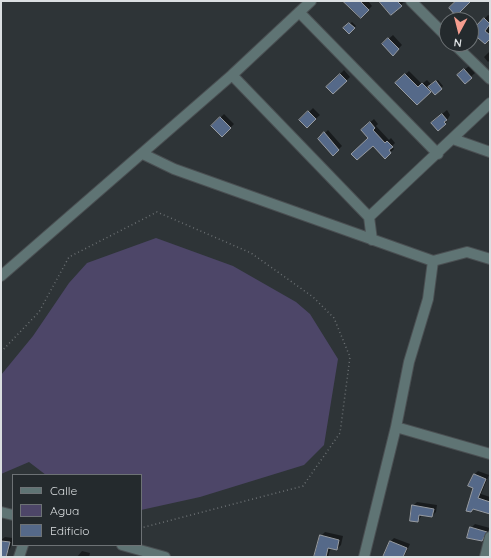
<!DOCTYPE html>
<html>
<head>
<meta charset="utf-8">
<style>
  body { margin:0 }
  #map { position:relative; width:491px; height:558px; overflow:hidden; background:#2e3437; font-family:Quicksand,sans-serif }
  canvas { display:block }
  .frame { position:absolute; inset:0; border:2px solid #dbdfe1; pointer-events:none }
  .legend { position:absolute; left:12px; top:474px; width:130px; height:72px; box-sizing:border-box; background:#242a2d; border:1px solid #6d7275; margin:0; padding:5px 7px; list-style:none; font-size:12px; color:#dbdfe1 }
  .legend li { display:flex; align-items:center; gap:8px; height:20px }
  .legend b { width:20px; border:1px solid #6d7275 }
  .north { position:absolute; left:439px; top:12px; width:40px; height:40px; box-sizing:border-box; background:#242a2d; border:1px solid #6d7275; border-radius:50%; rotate:187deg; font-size:11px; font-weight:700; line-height:16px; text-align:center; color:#dbdfe1 }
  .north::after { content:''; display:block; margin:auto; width:14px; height:18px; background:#f59d8f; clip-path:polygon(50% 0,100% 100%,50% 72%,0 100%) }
</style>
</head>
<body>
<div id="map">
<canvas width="491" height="558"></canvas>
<div class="frame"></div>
<ul class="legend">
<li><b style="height:5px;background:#5f7474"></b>Calle</li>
<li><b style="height:11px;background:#4d4668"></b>Agua</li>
<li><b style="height:11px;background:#556989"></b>Edificio</li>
</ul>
<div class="north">N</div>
</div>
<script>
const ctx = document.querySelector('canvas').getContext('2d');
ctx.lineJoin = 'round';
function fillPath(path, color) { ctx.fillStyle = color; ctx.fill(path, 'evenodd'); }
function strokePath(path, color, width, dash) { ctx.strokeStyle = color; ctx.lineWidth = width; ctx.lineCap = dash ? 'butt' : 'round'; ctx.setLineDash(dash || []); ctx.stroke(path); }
fillPath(new Path2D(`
  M 156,238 L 233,266 L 296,302 L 310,314 L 338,359 L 324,445 L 304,465 L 200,497 L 141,510 L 141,475 L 46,475 L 29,462 L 1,474 L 1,375 L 33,336 L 69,283 L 87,263 Z`), '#4d4668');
fillPath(new Path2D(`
  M 351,1 L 368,1 L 372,6 L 361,17 Z
  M 382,1 L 405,1 L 401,5 Z
  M 488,15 L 490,16 L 490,24 L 488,26 L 490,28 L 490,38 L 472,32 Z
  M 352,22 L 356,26 L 349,33 L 345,28 Z
  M 393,35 L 402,45 L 393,54 L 383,44 Z
  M 490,51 L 490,60 L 488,62 L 484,57 Z
  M 469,66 L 475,73 L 465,82 L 459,75 Z
  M 344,70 L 350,77 L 346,81 L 327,87 Z
  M 409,71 L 422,84 L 427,80 L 432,85 L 438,80 L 443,86 L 435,94 L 432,90 L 417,104 L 396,83 Z
  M 313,108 L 320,115 L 307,127 L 301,120 Z
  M 447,110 L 450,115 L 445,124 L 436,119 Z
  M 224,114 L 234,124 L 222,136 L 212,126 Z
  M 374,119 L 378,124 L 376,126 L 389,140 L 391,138 L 395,143 L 392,146 L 394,149 L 385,157 L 369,138 L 366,126 Z
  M 328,130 L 342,146 L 334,154 L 319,139 Z
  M 478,471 L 489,475 L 481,494 L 490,497 L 490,513 L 474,508 L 471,511 L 474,475 Z
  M 417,502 L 437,505 L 436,512 L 432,516 L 422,515 L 418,521 L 413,506 Z
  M 475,524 L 490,528 L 482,540 L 471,528 Z
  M 325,532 L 343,536 L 341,545 L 337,549 L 331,547 L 328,557 L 315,557 L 321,536 Z
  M 5,537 L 13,538 L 10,549 L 6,553 L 1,552 L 1,540 Z
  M 394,538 L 410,544 L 404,557 L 386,557 L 390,542 Z
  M 82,551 L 90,553 L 89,557 L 77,557 Z`), '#0007');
const building = new Path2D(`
  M 343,1 L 360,1 L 369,10 L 361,18 Z
  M 379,1 L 397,1 L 402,6 L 391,15 Z
  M 456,1 L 471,1 L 456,16 L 449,8 Z
  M 484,18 L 490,24 L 485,31 L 490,35 L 490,39 L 485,44 L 471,32 Z
  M 349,23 L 355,28 L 349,34 L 343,28 Z
  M 388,38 L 399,49 L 393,56 L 382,44 Z
  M 464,69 L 472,78 L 465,84 L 457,75 Z
  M 340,74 L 347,81 L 333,94 L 326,87 Z
  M 405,74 L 418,87 L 422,83 L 431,92 L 417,105 L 395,83 Z
  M 436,81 L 442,89 L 435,95 L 428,87 Z
  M 308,111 L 316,119 L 307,128 L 299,120 Z
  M 442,114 L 447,120 L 444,122 L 446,124 L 438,131 L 431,123 Z
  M 220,117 L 231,128 L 222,137 L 211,126 Z
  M 370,122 L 375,128 L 373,130 L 385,143 L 387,141 L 393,147 L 389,150 L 391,153 L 385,159 L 373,146 L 357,160 L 351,154 L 368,138 L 361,130 Z
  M 324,132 L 339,150 L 333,156 L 318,139 Z
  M 474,474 L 486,479 L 478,498 L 490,502 L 490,514 L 473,509 L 471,512 L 466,511 L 473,488 L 468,486 Z
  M 412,505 L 434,509 L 432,517 L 419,515 L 418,522 L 410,521 Z
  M 470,527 L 487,532 L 482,541 L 467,538 Z
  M 320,535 L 339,540 L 337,550 L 328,548 L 326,557 L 314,557 Z
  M 1,541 L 10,542 L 6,557 L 1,557 Z
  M 390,541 L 407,548 L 403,557 L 383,557 Z`);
fillPath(building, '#556989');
strokePath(building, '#979ba1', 1);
const minor = new Path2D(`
  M 411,1 L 447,37
  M 299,12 L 438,154
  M 454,44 L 490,79
  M 232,75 L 369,217 L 372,240
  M 453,139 L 490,152
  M 143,154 L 174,169 L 433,261 L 467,252 L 490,259
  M 369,217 L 490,103
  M 1,276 L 232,75 L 311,1
  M 396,427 L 490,454
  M 1,512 L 13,515
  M 122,545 L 165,557
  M 19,557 L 23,545
  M 364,557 L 396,427 L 409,362 L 428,299 L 433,261
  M 485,557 L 490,537`);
strokePath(minor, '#4a4f52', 12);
strokePath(new Path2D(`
  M 1,352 L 39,312 L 69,257 L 157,212 L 251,253 L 313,297 L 334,318 L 350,357 L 340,433 L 303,486 L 141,528`), '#6b7073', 1.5, [1, 3]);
strokePath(minor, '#5f7474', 10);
</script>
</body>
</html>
